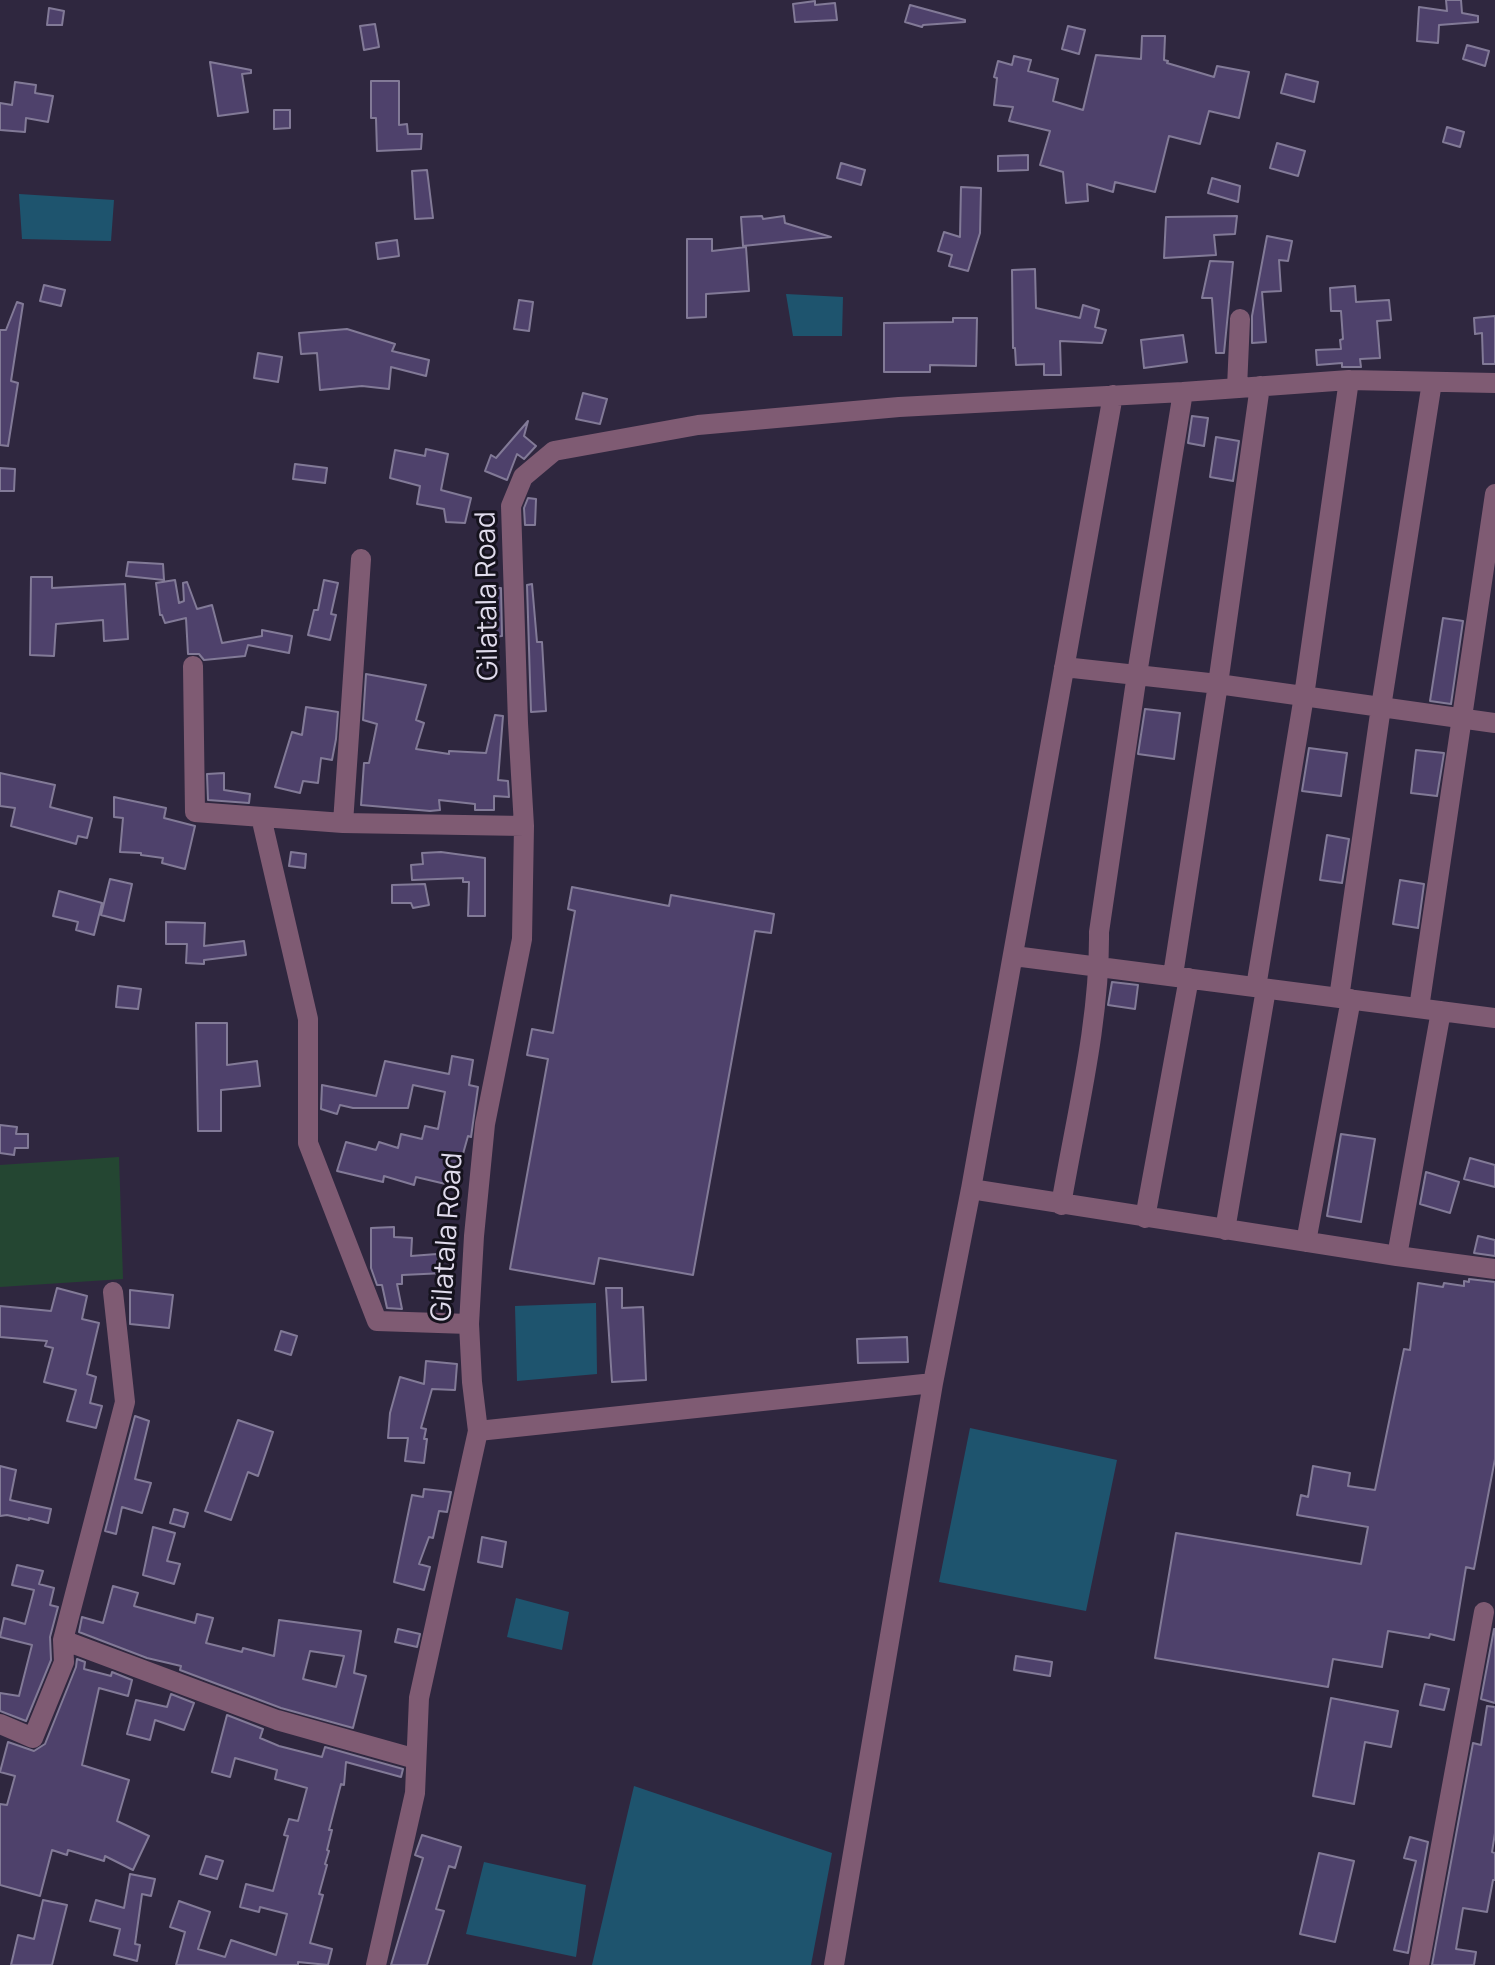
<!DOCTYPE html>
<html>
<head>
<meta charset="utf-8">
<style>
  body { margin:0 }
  canvas { display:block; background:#2f273f }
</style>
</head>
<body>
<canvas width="1495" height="1965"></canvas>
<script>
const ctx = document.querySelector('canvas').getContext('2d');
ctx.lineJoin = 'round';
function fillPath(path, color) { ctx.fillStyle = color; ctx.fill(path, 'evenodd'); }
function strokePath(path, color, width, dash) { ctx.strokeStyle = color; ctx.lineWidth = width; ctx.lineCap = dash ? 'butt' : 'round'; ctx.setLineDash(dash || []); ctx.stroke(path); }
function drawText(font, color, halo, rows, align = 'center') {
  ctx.font = font + ' Manrope,sans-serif'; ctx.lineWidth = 6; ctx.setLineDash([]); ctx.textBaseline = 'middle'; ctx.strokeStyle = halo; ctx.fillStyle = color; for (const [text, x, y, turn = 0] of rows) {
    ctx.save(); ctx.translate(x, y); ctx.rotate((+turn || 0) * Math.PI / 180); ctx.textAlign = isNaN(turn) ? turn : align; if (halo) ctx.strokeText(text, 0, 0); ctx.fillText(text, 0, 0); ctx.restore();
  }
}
fillPath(new Path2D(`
  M 119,1157 L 123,1279 L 0,1287 L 0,1165 Z`), '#244632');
fillPath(new Path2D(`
  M 19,194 L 114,200 L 111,241 L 22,239 Z
  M 786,294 L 843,297 L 842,336 L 793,336 Z
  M 596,1303 L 597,1374 L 517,1381 L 515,1306 Z
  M 970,1428 L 1117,1460 L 1086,1611 L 939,1582 Z
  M 516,1598 L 569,1612 L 562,1650 L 507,1637 Z
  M 634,1786 L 832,1853 L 811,1965 L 592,1965 Z
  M 484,1862 L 586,1885 L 576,1957 L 466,1934 Z`), '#1e546e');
const building = new Path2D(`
  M 1446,0 L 1461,0 L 1462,13 L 1478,16 L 1478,22 L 1439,25 L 1438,43 L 1417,41 L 1419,7 L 1447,11 Z
  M 815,1 L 815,5 L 835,3 L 837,20 L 795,22 L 793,4 Z
  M 910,5 L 965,20 L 965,22 L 923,25 L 922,27 L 905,22 Z
  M 49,8 L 64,11 L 62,25 L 47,25 Z
  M 375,24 L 379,47 L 364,50 L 360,26 Z
  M 1068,26 L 1085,30 L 1079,54 L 1062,49 Z
  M 1142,36 L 1165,36 L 1164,60 L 1168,61 L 1167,63 L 1214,77 L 1217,66 L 1249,72 L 1239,118 L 1209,111 L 1200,144 L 1169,136 L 1155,192 L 1115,182 L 1113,192 L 1087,184 L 1088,201 L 1066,203 L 1063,172 L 1040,165 L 1050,131 L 1009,121 L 1013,107 L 994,105 L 997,78 L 994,77 L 998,61 L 1012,65 L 1014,56 L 1031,60 L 1028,71 L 1058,79 L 1053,101 L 1083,110 L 1096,55 L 1141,59 Z
  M 1467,45 L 1489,51 L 1485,66 L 1463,59 Z
  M 210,62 L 251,70 L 251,73 L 242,74 L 248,112 L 218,116 Z
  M 1286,74 L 1318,82 L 1314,102 L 1281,93 Z
  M 371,81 L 399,81 L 399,125 L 407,124 L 408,134 L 422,134 L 421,149 L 377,151 L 376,118 L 371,118 Z
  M 15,82 L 36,85 L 35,93 L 53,96 L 48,122 L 26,118 L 25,132 L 0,130 L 0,103 L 12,105 Z
  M 274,110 L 290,110 L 290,128 L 274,129 Z
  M 1447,127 L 1464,132 L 1460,147 L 1443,142 Z
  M 1277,143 L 1305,151 L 1298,176 L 1270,168 Z
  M 1028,155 L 1028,170 L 998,171 L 998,156 Z
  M 841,163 L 865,170 L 861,185 L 837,178 Z
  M 427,170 L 433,218 L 415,219 L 412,171 Z
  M 1212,178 L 1240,186 L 1238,202 L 1208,193 Z
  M 961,187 L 981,188 L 980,233 L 968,271 L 949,266 L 952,255 L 938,251 L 944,232 L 960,237 Z
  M 762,216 L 763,219 L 784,216 L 785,223 L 831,237 L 743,246 L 741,217 Z
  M 1237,216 L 1235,234 L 1214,235 L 1216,255 L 1164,258 L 1166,217 Z
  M 1267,236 L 1292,241 L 1288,261 L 1279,260 L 1281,291 L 1262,292 L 1266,342 L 1252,343 L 1252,316 Z
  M 687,239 L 712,239 L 712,251 L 746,247 L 749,291 L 706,294 L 706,317 L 687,318 Z
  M 397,240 L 399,256 L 378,259 L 376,243 Z
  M 1210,261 L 1233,262 L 1224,353 L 1216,353 L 1212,298 L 1202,298 Z
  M 1035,269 L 1036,308 L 1080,318 L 1083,305 L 1099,310 L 1095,327 L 1106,330 L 1102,343 L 1060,341 L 1061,375 L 1044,375 L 1044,364 L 1016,365 L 1015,348 L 1013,348 L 1012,270 Z
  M 44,285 L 65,290 L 61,306 L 40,301 Z
  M 1355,286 L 1356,302 L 1389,300 L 1391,320 L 1377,321 L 1380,358 L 1360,359 L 1361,367 L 1342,367 L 1342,363 L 1317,365 L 1316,350 L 1341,349 L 1340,340 L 1343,339 L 1341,311 L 1331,311 L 1330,288 Z
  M 519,300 L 533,302 L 529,331 L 514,329 Z
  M 17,302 L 23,304 L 11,381 L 18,383 L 8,446 L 0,445 L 0,330 L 6,330 Z
  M 1495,316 L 1495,364 L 1483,364 L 1482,333 L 1475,334 L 1474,318 Z
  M 953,318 L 977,318 L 976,366 L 930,365 L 930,372 L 884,372 L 884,323 L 953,322 Z
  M 347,329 L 395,344 L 392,351 L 429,360 L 426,376 L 391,367 L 389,389 L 362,386 L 320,390 L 317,353 L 301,354 L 299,333 Z
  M 1183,335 L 1187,362 L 1144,368 L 1141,340 Z
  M 258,353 L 282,357 L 278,382 L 254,378 Z
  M 583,393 L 607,399 L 600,424 L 576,419 Z
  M 1192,416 L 1208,418 L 1204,446 L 1188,443 Z
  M 528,421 L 524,436 L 536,446 L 524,459 L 517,454 L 507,480 L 485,471 L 491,455 L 496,458 Z
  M 1216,437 L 1239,441 L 1233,481 L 1210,477 Z
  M 426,449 L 448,454 L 441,490 L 471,498 L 465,523 L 446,522 L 444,509 L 417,504 L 420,486 L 390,478 L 395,450 L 425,456 Z
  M 295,464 L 327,468 L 325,483 L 293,479 Z
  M 0,468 L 15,469 L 14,491 L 0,491 Z
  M 528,498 L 536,499 L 535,525 L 525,525 L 524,508 Z
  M 128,562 L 163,564 L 164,580 L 126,576 Z
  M 31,577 L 52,577 L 52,588 L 125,584 L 128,639 L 104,641 L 103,620 L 56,624 L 54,656 L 30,655 Z
  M 175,580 L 179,603 L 184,601 L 183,583 L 187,582 L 197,609 L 212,605 L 222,643 L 262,636 L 262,630 L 292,636 L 289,653 L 248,645 L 245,656 L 204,660 L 199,654 L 188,654 L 186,618 L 165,623 L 162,615 L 160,615 L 156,583 Z
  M 324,580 L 338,583 L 331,614 L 336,615 L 330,640 L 308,635 L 314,610 L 318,610 Z
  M 532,584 L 537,642 L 542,642 L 546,711 L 531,712 L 527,585 Z
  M 494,588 L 501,588 L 502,636 L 490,637 L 488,616 L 497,615 Z
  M 1443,618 L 1463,621 L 1451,704 L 1430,701 Z
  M 366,674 L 426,685 L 416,720 L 424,723 L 416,749 L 449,754 L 449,751 L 486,753 L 495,715 L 503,716 L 498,780 L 508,781 L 509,797 L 494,796 L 494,810 L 475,810 L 475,804 L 439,800 L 440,810 L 430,811 L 361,805 L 364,763 L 369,763 L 377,724 L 363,720 Z
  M 306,707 L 338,712 L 336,739 L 332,760 L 321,758 L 318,783 L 303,781 L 300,793 L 275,787 L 292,732 L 302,735 Z
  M 1145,709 L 1180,713 L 1174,759 L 1138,754 Z
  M 1309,748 L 1347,753 L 1341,796 L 1302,791 Z
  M 1416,750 L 1444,753 L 1437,796 L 1411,793 Z
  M 0,773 L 55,785 L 50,807 L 92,818 L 87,838 L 78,836 L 76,844 L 11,826 L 15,808 L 0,806 Z
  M 224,773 L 224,790 L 250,794 L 249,803 L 208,800 L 207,774 Z
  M 114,797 L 166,808 L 164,818 L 195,826 L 185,869 L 162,863 L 163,858 L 141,855 L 141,853 L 120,852 L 123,818 L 114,817 Z
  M 1327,835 L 1349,839 L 1342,883 L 1320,880 Z
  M 291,852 L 306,854 L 305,868 L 289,866 Z
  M 441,852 L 485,858 L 485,916 L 468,916 L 469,882 L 463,882 L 463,878 L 412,880 L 411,865 L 423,864 L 422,853 Z
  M 110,879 L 132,884 L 124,921 L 101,915 Z
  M 1400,880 L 1424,884 L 1418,928 L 1393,924 Z
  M 425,884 L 429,905 L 413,908 L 411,903 L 392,903 L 392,885 Z
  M 572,887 L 669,906 L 671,895 L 774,914 L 771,933 L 755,931 L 693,1275 L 599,1258 L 594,1284 L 510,1269 L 548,1059 L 527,1055 L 532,1029 L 553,1033 L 575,911 L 568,909 Z
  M 59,891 L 102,903 L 94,935 L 76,930 L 78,922 L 53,916 Z
  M 166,922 L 205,923 L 204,946 L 244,941 L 246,955 L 204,960 L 204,964 L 186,963 L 187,944 L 166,944 Z
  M 1112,982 L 1138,985 L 1135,1009 L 1108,1005 Z
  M 118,986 L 141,989 L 138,1009 L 116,1007 Z
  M 196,1023 L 227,1023 L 227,1065 L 257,1061 L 260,1086 L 221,1090 L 221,1131 L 198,1131 Z
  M 452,1056 L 473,1060 L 469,1085 L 478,1087 L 471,1137 L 468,1136 L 454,1186 L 416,1177 L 414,1185 L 384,1176 L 383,1182 L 337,1171 L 346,1142 L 376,1150 L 379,1142 L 398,1148 L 401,1134 L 422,1139 L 425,1126 L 438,1129 L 445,1092 L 413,1085 L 408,1108 L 353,1108 L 340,1105 L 337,1114 L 321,1109 L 322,1085 L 376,1096 L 385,1061 L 449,1074 Z
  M 0,1125 L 17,1127 L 16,1134 L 28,1134 L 28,1148 L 15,1148 L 14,1155 L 0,1153 Z
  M 1341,1134 L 1375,1139 L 1361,1222 L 1327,1216 Z
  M 1470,1158 L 1495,1165 L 1495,1187 L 1464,1179 Z
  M 1426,1172 L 1459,1182 L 1450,1213 L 1420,1204 Z
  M 394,1227 L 394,1237 L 412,1238 L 411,1256 L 437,1254 L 445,1273 L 402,1275 L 402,1284 L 397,1284 L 402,1309 L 387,1308 L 382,1285 L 377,1285 L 371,1268 L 371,1228 Z
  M 1478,1236 L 1495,1240 L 1495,1256 L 1474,1253 Z
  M 1469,1279 L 1495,1282 L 1495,1459 L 1474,1569 L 1466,1567 L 1454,1640 L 1430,1634 L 1429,1638 L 1388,1631 L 1382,1667 L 1333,1659 L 1328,1687 L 1155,1658 L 1176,1533 L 1361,1564 L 1368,1527 L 1297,1515 L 1301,1495 L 1308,1497 L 1313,1466 L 1350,1473 L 1348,1486 L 1375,1490 L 1404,1349 L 1410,1350 L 1418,1283 L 1443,1287 L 1444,1283 L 1464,1286 L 1464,1281 L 1469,1282 Z
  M 57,1288 L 87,1296 L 82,1319 L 99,1323 L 87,1374 L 96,1377 L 90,1403 L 102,1406 L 96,1428 L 67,1421 L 76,1390 L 44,1382 L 53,1348 L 45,1346 L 47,1341 L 0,1337 L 0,1306 L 51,1311 Z
  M 606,1288 L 622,1288 L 622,1308 L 643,1307 L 646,1380 L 612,1382 Z
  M 130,1290 L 173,1295 L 169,1328 L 130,1324 Z
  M 281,1331 L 297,1336 L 291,1355 L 275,1350 Z
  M 907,1337 L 908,1362 L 858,1363 L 857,1339 Z
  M 426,1361 L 457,1364 L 455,1390 L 432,1389 L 421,1428 L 426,1429 L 424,1439 L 427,1439 L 424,1463 L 405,1461 L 408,1438 L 388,1438 L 390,1413 L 400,1377 L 424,1384 Z
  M 135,1416 L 149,1421 L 135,1479 L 151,1483 L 142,1513 L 122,1507 L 116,1534 L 105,1531 Z
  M 238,1420 L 273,1432 L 258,1476 L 248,1472 L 231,1520 L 205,1511 Z
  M 0,1466 L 16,1470 L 10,1500 L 51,1509 L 48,1523 L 29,1518 L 29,1520 L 7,1515 L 0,1516 Z
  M 424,1489 L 451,1492 L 447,1512 L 439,1511 L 433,1538 L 429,1537 L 419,1564 L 430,1567 L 424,1590 L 394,1582 L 412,1495 L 423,1497 Z
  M 174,1509 L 188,1513 L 184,1527 L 170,1523 Z
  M 153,1527 L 175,1533 L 167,1561 L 180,1564 L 174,1584 L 143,1575 Z
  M 482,1537 L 506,1542 L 502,1567 L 478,1562 Z
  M 17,1565 L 43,1571 L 39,1584 L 54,1588 L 50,1605 L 58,1607 L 50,1637 L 51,1660 L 26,1721 L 0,1711 L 0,1693 L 19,1696 L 32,1645 L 0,1637 L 4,1618 L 25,1624 L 34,1590 L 12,1585 Z
  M 113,1586 L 138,1593 L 134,1606 L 195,1623 L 197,1614 L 213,1618 L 206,1643 L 242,1652 L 243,1648 L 274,1656 L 279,1620 L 361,1631 L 354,1673 L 366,1676 L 353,1728 L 281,1708 L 180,1670 L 181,1666 L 147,1658 L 79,1632 L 82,1617 L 103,1623 ZM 310,1651 L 344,1656 L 336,1687 L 303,1679 Z
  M 398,1629 L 420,1634 L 417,1647 L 395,1642 Z
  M 1494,1629 L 1495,1629 L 1495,1703 L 1481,1699 Z
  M 1016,1656 L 1052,1662 L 1050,1676 L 1014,1670 Z
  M 77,1659 L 85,1662 L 84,1669 L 111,1676 L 112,1672 L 132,1680 L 128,1696 L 99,1688 L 82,1765 L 129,1780 L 117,1821 L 149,1836 L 133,1870 L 105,1856 L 104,1861 L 68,1850 L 67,1855 L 52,1850 L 40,1896 L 0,1885 L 0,1804 L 7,1805 L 15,1776 L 0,1772 L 8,1742 L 34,1751 L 45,1744 L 76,1667 Z
  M 1425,1684 L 1449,1689 L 1444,1710 L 1420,1705 Z
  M 171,1694 L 194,1703 L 184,1730 L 155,1720 L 150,1740 L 127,1734 L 136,1700 L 167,1707 Z
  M 1331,1698 L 1398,1711 L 1391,1747 L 1365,1742 L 1354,1804 L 1313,1796 Z
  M 1487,1706 L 1495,1707 L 1495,1833 L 1492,1852 L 1495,1853 L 1495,1880 L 1493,1880 L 1487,1912 L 1463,1908 L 1456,1949 L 1476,1952 L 1474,1965 L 1432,1965 L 1473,1743 L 1481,1745 Z
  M 227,1715 L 263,1729 L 260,1738 L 279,1746 L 322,1757 L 325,1747 L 403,1769 L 401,1777 L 346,1762 L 344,1785 L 341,1784 L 329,1830 L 332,1830 L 327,1850 L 329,1851 L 325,1864 L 327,1865 L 319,1894 L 323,1895 L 310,1943 L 332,1949 L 328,1965 L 298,1962 L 298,1965 L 176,1965 L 185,1932 L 170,1927 L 179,1901 L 210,1912 L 198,1949 L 225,1957 L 231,1940 L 276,1955 L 287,1914 L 260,1907 L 259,1912 L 240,1907 L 246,1884 L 273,1891 L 288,1836 L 284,1835 L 289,1819 L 298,1821 L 307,1788 L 275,1779 L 277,1770 L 235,1758 L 230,1777 L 212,1772 Z
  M 422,1835 L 461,1847 L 455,1868 L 449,1866 L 436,1909 L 444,1911 L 427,1965 L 391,1965 L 423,1858 L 415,1855 Z
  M 1410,1837 L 1428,1842 L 1408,1953 L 1394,1950 L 1416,1861 L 1404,1858 Z
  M 1319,1853 L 1354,1861 L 1335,1942 L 1300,1934 Z
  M 206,1856 L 223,1861 L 217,1879 L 200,1874 Z
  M 130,1874 L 155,1879 L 151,1896 L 142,1894 L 135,1944 L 140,1945 L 137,1961 L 114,1955 L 120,1929 L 90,1921 L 96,1900 L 124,1908 Z
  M 43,1900 L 67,1905 L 52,1965 L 11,1965 L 18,1935 L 34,1939 Z`);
fillPath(building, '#4e416b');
strokePath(building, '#827a97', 2);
strokePath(new Path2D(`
  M 1237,388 L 1240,319
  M 361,559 L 343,823 L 524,826
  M 193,666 L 195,812 L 343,823
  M 1064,667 L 1218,684 L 1495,723
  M 261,817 L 308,1019 L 308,1143 L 377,1321 L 469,1324
  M 1014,956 L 1495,1018
  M 1173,975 L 1218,684 L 1260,386
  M 1256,987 L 1304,696 L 1349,380
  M 1339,998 L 1381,707 L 1432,382
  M 1419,1008 L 1495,494
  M 1441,1011 L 1397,1256 L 1495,1269
  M 971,1189 L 1113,395
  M 1061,1205 C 1076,1116 1100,1023 1099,932 L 1137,674 L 1183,392 L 1349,380 L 1495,383
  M 1145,1218 L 1189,978
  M 1225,1230 L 1266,989
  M 1306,1242 L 1351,999
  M 113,1292 L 125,1402 L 63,1640 L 277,1720 L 416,1759
  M 478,1431 L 933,1383
  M 0,1724 L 33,1738 L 64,1662 L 63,1640
  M 376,1965 L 415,1793 L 419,1698 L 478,1431 L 472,1382 L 469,1324 L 474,1236 L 485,1124 L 522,939 L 524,826 L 518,723 L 511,506 L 523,477 L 554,451 L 698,425 L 899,407 L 1183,392
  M 834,1965 L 933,1383 L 971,1189 L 1397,1256
  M 1419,1965 L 1484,1612`), '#7f5b73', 20);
drawText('28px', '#e0dbec', '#15121d', [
  ["Gilatala Road",488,596,-91],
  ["Gilatala Road",448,1237,-86]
]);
</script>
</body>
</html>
